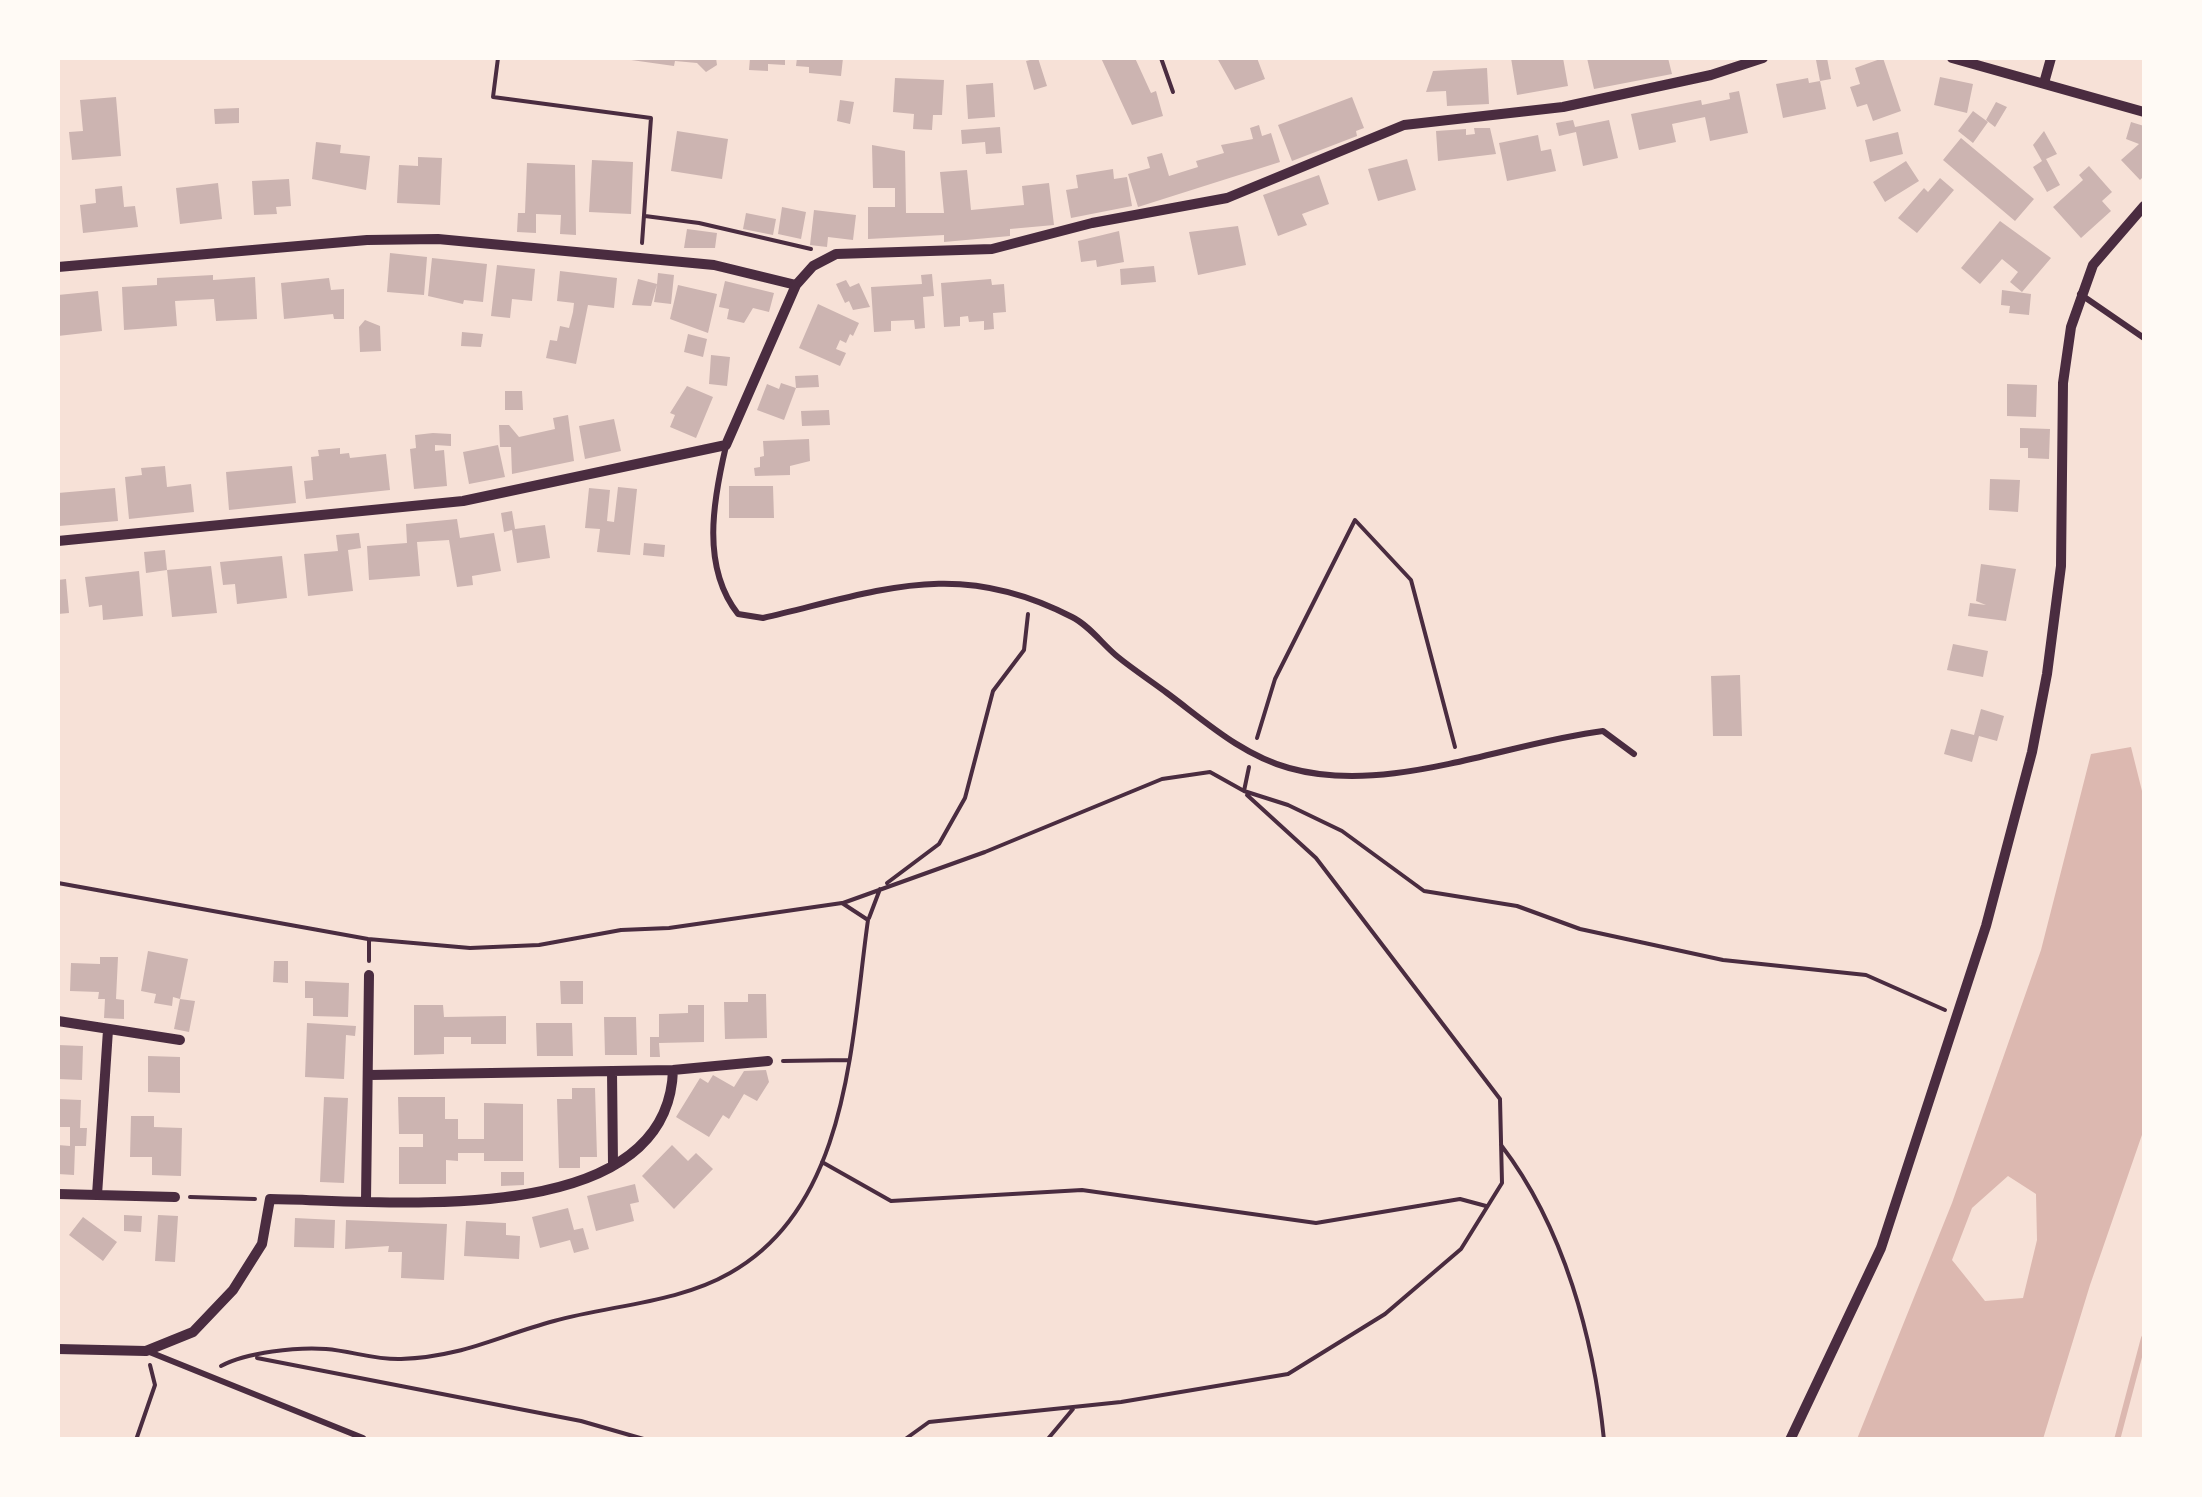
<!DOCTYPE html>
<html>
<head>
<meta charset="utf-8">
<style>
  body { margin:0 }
  #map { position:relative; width:2202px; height:1497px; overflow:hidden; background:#f7e1d7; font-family:Ubuntu,sans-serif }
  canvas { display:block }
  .frame { position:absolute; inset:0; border:60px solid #fffaf5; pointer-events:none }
</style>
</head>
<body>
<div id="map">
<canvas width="2202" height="1497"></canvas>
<div class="frame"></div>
</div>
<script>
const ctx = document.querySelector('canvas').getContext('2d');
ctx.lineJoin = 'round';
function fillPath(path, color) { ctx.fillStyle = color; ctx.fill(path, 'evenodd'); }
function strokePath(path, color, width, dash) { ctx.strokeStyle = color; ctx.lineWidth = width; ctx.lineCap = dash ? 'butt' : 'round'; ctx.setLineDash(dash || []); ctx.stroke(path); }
fillPath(new Path2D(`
  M 2131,747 L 2144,799 L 2144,1129 L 2090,1285 L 2043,1439 L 1857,1439 L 1952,1203 L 2041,950 L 2091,754 ZM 2008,1176 L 2036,1194 L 2037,1240 L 2023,1298 L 1985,1301 L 1952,1260 L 1972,1208 Z`), '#dcb8b0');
strokePath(new Path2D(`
  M 2117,1440 L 2144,1338`), '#dcb8b0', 6);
fillPath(new Path2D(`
  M 617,58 L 716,58 L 717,65 L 706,72 L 697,63 L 675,61 L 674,66 Z
  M 750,58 L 785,58 L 785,65 L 768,64 L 768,71 L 749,70 Z
  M 797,58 L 843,58 L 841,76 L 809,73 L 809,67 L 796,66 Z
  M 1038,58 L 1047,86 L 1034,90 L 1026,61 Z
  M 1101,58 L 1135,58 L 1151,93 L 1156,91 L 1163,116 L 1132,125 Z
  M 1217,58 L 1257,58 L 1265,79 L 1235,90 Z
  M 1511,58 L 1563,58 L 1568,86 L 1517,95 Z
  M 1587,58 L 1668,58 L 1672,74 L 1594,89 Z
  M 1827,58 L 1831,79 L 1820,81 L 1826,109 L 1783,118 L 1776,84 L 1808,78 L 1809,83 L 1820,81 L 1816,60 Z
  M 1883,58 L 1901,111 L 1873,121 L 1867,104 L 1857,107 L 1850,87 L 1860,84 L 1855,68 Z
  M 1487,68 L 1489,104 L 1447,106 L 1446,91 L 1426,92 L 1433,71 Z
  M 1940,77 L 1973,84 L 1967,113 L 1934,105 Z
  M 895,78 L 944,80 L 942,115 L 933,115 L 932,130 L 913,129 L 914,114 L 893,112 Z
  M 993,83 L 995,117 L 968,119 L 966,85 Z
  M 1739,91 L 1748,133 L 1710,141 L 1705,117 L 1672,124 L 1676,142 L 1639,150 L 1631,114 L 1701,100 L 1702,105 L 1730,99 L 1729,93 Z
  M 116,97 L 121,156 L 72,160 L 69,132 L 83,131 L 80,100 Z
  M 1352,97 L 1364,128 L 1356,131 L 1357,136 L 1292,161 L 1278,125 Z
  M 840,100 L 854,102 L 850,124 L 837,121 Z
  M 1996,102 L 2007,107 L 1995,127 L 1986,120 Z
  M 239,108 L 239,123 L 215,124 L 214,109 Z
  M 1973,111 L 1988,122 L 1973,143 L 1958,131 Z
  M 1573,120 L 1575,127 L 1609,120 L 1618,158 L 1583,166 L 1576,132 L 1559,136 L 1556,123 Z
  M 2131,122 L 2144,126 L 2144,176 L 2140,180 L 2121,160 L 2139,144 L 2126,139 Z
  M 1259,125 L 1262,136 L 1271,133 L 1280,162 L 1138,207 L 1128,174 L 1150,168 L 1147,157 L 1162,153 L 1169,176 L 1198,167 L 1196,161 L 1224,153 L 1221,145 L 1253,139 L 1250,128 Z
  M 1000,127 L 1002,153 L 986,154 L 985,142 L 962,144 L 961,130 Z
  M 1474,128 L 1490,128 L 1496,154 L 1438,161 L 1436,131 L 1466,129 L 1466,135 L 1475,134 Z
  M 677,131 L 728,139 L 722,179 L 671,171 Z
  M 2044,131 L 2057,154 L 2046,159 L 2060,185 L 2047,192 L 2033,167 L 2042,161 L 2033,145 Z
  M 1898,132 L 1903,154 L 1870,162 L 1865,140 Z
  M 1538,135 L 1541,151 L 1551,149 L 1556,171 L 1507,181 L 1499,143 Z
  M 1961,138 L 2034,199 L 2015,221 L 1943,160 Z
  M 316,142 L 341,145 L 340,153 L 370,156 L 366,190 L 312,179 Z
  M 872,145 L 905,151 L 906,213 L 944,213 L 940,172 L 967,170 L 971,210 L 1024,205 L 1022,186 L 1049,183 L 1054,225 L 1010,229 L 1010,236 L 944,242 L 944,235 L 868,239 L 868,207 L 895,207 L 895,188 L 873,188 Z
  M 418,157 L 442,158 L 440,205 L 397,203 L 399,165 L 418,166 Z
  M 1407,159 L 1416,190 L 1378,201 L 1368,169 Z
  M 592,160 L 633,162 L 631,214 L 589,212 Z
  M 1906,161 L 1919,181 L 1885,202 L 1873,182 Z
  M 527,163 L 575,165 L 576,235 L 560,234 L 561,215 L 536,214 L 536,233 L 517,232 L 518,213 L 525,213 Z
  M 2089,166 L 2112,192 L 2102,201 L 2111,211 L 2081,238 L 2053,207 L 2083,180 L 2079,175 Z
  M 1113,169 L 1114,179 L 1127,177 L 1132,206 L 1071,218 L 1066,190 L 1078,188 L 1076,175 Z
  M 1319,175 L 1329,204 L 1302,214 L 1307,225 L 1278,236 L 1263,195 Z
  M 1940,178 L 1954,190 L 1917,233 L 1898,218 L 1924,188 L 1928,192 Z
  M 289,179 L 291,206 L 276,207 L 277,214 L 254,215 L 252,181 Z
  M 218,183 L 222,219 L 180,224 L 176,188 Z
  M 122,186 L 124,207 L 135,206 L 138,227 L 83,233 L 80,205 L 96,203 L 95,189 Z
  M 782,207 L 806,212 L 801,239 L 778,234 Z
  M 814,210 L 856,215 L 853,240 L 828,237 L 827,247 L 810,245 Z
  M 746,213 L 776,219 L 773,235 L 743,229 Z
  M 2000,221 L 2051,258 L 2022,292 L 2010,282 L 2018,272 L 2002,259 L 1980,284 L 1961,268 Z
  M 1238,226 L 1246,265 L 1198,275 L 1189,232 Z
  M 687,229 L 717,233 L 715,248 L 684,248 Z
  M 1119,231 L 1124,262 L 1097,267 L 1096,260 L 1081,262 L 1078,241 Z
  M 390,253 L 427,257 L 424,295 L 387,292 Z
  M 432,258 L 487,264 L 483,302 L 464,300 L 463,304 L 428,296 Z
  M 497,265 L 535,269 L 532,301 L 512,299 L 510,318 L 491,316 Z
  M 1154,266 L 1156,282 L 1121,285 L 1120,269 Z
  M 560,271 L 617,278 L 614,308 L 588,305 L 576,364 L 546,358 L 550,340 L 557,341 L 560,326 L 569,328 L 573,312 L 574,303 L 557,301 Z
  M 658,273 L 674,275 L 671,304 L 654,302 L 657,284 L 651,306 L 632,305 L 638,279 L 657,284 Z
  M 932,274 L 934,296 L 923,297 L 925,328 L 915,329 L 914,320 L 891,321 L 891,331 L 874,332 L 871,287 L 922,284 L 921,275 Z
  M 213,275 L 213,280 L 255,277 L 257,319 L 216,321 L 214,299 L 175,301 L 177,326 L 124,330 L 122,287 L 157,285 L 157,278 Z
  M 329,278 L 331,290 L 344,289 L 344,319 L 334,319 L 333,314 L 284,319 L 281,283 Z
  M 991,279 L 992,285 L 1004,284 L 1006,312 L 993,313 L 994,329 L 984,330 L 984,321 L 969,322 L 968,316 L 960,317 L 960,326 L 944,327 L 941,283 Z
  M 846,280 L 850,287 L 859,283 L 870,307 L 853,310 L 849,301 L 845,303 L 836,284 Z
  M 725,281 L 774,293 L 769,312 L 753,308 L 744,323 L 727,319 L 729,309 L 719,307 Z
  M 678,285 L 717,294 L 708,333 L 670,319 Z
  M 2002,290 L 2031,294 L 2029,315 L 2009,313 L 2010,306 L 2001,305 Z
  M 98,291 L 102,331 L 58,336 L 58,295 Z
  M 818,304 L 859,323 L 853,336 L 850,334 L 846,343 L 840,340 L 836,349 L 846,353 L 840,366 L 799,348 Z
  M 365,320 L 380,326 L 381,351 L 360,352 L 359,327 Z
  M 462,332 L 483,334 L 481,347 L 461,346 Z
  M 688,334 L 707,339 L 703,357 L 684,352 Z
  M 711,355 L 730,357 L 727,386 L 709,384 Z
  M 818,375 L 819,387 L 796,388 L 795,376 Z
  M 781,383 L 796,388 L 784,420 L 757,410 L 767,384 L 779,389 Z
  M 2007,384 L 2037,385 L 2036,417 L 2007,416 Z
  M 687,386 L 713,397 L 696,438 L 670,427 L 675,415 L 670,413 Z
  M 505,391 L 522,391 L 523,410 L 505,410 Z
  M 829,410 L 830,425 L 802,426 L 801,411 Z
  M 568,415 L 574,461 L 512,474 L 511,447 L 500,447 L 499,425 L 509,425 L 519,437 L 555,429 L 553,418 Z
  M 614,419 L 621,451 L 585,459 L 579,426 Z
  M 2020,428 L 2050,429 L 2049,459 L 2028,458 L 2028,448 L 2020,448 Z
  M 433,433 L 451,434 L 451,446 L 435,445 L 435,451 L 444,450 L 447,486 L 414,489 L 410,449 L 416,448 L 415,435 Z
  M 809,439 L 810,461 L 790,466 L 790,475 L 755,476 L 754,468 L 760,467 L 760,457 L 764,456 L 763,441 Z
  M 498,445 L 505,477 L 469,484 L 463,452 Z
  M 340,448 L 340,454 L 349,453 L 350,458 L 386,454 L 390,490 L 306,499 L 304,481 L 313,480 L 311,457 L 319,456 L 318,450 Z
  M 165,466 L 167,487 L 191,484 L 194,512 L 129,519 L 125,477 L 142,475 L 141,468 Z
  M 292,466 L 296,503 L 229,510 L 226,472 Z
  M 1990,479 L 2020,480 L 2018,512 L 1989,510 Z
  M 729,486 L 773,486 L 774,518 L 729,518 Z
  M 618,487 L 637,489 L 630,555 L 597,552 L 600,529 L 585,528 L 589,488 L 610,490 L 607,521 L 614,522 Z
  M 115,488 L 118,521 L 59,526 L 58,493 Z
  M 512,511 L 515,529 L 545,525 L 550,558 L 517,563 L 512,530 L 504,532 L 501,513 Z
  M 457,519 L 460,538 L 494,533 L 501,571 L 472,576 L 473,585 L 457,587 L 449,540 L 417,542 L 420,576 L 369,580 L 367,546 L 407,543 L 406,524 Z
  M 359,533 L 361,548 L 348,550 L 353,591 L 308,596 L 304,554 L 338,551 L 336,535 Z
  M 644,543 L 665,545 L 664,557 L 643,555 Z
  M 165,550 L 167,570 L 146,573 L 144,552 Z
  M 282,556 L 287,598 L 237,604 L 235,584 L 223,585 L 220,562 Z
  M 1981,564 L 2016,569 L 2006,621 L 1968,616 L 1970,603 L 1986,605 L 1976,601 Z
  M 211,566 L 217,613 L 172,617 L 167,570 Z
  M 139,571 L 143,616 L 103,620 L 102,605 L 89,607 L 85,577 Z
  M 66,579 L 69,613 L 58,614 L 58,580 Z
  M 1953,644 L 1988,651 L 1983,677 L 1947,670 Z
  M 1740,675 L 1742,736 L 1713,736 L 1711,676 Z
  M 1981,709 L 2004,716 L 1997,741 L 1979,736 L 1972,762 L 1944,754 L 1951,729 L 1974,735 Z
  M 148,951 L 188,959 L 180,999 L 173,997 L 172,1006 L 154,1003 L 156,994 L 141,991 Z
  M 100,957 L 118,957 L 116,999 L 124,1000 L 124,1019 L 104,1018 L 105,999 L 98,999 L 99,992 L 70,991 L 71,963 L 100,964 Z
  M 274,961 L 288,961 L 288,983 L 273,982 Z
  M 305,981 L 349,983 L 348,1017 L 313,1016 L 313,998 L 305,998 Z
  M 560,981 L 583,981 L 583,1004 L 561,1004 Z
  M 748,994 L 766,994 L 767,1038 L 725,1039 L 724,1002 L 748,1002 Z
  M 180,999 L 195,1001 L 189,1032 L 174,1029 Z
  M 414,1005 L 443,1005 L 444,1017 L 506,1016 L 506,1044 L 471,1044 L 471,1037 L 444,1037 L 444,1054 L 414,1055 Z
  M 688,1005 L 704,1005 L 704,1042 L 659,1043 L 660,1057 L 650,1057 L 650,1037 L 659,1037 L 659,1014 L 688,1013 Z
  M 604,1017 L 636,1017 L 637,1055 L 605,1055 Z
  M 307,1023 L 356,1026 L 355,1036 L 346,1035 L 344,1079 L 305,1077 Z
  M 536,1023 L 572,1023 L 573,1056 L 537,1056 Z
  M 58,1045 L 83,1046 L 82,1080 L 58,1079 Z
  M 148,1056 L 180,1057 L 180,1093 L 148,1092 Z
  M 766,1070 L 769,1082 L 757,1101 L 744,1094 L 729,1119 L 723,1115 L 709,1137 L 676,1117 L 700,1078 L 708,1083 L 713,1075 L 734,1087 L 744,1071 Z
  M 572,1088 L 595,1088 L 597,1157 L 580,1157 L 580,1168 L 559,1168 L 557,1099 L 572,1099 Z
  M 324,1097 L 348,1098 L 344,1183 L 320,1182 Z
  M 398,1097 L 445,1097 L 445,1119 L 458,1119 L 458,1139 L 484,1139 L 484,1103 L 523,1104 L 523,1161 L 484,1161 L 484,1153 L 458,1153 L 458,1161 L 446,1160 L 446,1184 L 399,1184 L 399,1147 L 423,1147 L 423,1134 L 399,1134 Z
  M 58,1099 L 81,1100 L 80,1128 L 87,1128 L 86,1146 L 75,1146 L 74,1175 L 58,1174 L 58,1145 L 70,1146 L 70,1127 L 58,1127 Z
  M 131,1116 L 154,1116 L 154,1127 L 182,1128 L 181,1176 L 152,1175 L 152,1157 L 130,1157 Z
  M 672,1145 L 688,1161 L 696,1153 L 713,1169 L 674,1209 L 642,1176 Z
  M 501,1172 L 524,1172 L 524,1185 L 501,1186 Z
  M 635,1184 L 639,1202 L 630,1204 L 634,1221 L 596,1231 L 587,1196 Z
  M 568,1208 L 574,1230 L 583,1228 L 589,1249 L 574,1253 L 570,1240 L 540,1248 L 532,1217 Z
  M 124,1215 L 142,1216 L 141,1232 L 124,1231 Z
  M 158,1215 L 178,1216 L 175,1262 L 155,1261 Z
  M 83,1217 L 117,1242 L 103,1261 L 69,1235 Z
  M 295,1218 L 335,1220 L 334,1248 L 294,1247 Z
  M 346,1220 L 447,1224 L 444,1280 L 401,1278 L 402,1252 L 388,1252 L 389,1246 L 345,1249 Z
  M 466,1221 L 506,1223 L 506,1235 L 520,1236 L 519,1259 L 464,1256 Z`), '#ccb4b1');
strokePath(new Path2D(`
  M 498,58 L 493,97 L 651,118 L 642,243
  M 1161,58 L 1173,92
  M 645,216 L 699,223 L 811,249
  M 1257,738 L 1275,679 L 1355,520 L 1411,580 L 1455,747
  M 1244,791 L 1249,767
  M 58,883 L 368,939 L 470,948 L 539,945 L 621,930 L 669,928 L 842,903 L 868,920 C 851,1039 850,1206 730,1273 C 678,1303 611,1305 554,1321 C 498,1336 462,1357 401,1359 C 376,1360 351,1351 326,1349 C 297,1347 247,1352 221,1366
  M 887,883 L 939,844 L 965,798 L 993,691 L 1024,650 L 1028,614
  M 843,903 L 985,852 L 1162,779 L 1210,772 L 1244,791 L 1288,805 L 1342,831 L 1424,891 L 1517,906 L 1580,929 L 1723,960 L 1866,975 L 1945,1010
  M 869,918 L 880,889
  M 369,940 L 369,961
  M 783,1061 L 848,1060
  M 1501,1145 C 1564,1227 1594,1339 1604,1440
  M 822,1162 L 891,1201 L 1082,1190 L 1316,1223 L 1460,1199 L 1486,1206
  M 190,1197 L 255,1199
  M 257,1358 L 581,1421 L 647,1440
  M 136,1440 L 155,1385 L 150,1365
  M 904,1440 L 929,1422 L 1121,1402 L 1288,1374 L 1385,1314 L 1461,1249 L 1502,1183 L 1500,1099 L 1316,858 L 1247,795
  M 1047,1440 L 1073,1409`), '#4a2c40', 4);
strokePath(new Path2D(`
  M 2080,294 L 2144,338
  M 726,446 C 713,501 701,567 738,614 L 763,618 C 880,591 957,557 1072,617 C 1090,626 1103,645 1118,657 C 1134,670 1151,681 1167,693 C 1206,722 1242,755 1289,768 C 1388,796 1505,743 1603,731 L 1634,754
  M 147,1351 L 363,1438`), '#4a2c40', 6);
strokePath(new Path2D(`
  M 1952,58 L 2144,112
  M 2044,83 L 2051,58
  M 58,267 L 367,240 L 438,239 L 714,265 L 796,285
  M 58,541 L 463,501 L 726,445 L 796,285 L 813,266 L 836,254 L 992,249 L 1092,223 L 1227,198 L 1404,125 L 1563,107 L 1711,75 L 1763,58
  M 58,1021 L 180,1040
  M 612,1071 L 613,1165
  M 370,1075 L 673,1070 L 768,1061
  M 58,1194 L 175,1197
  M 97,1195 L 108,1030
  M 366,1200 L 369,975
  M 58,1349 L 146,1351 L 193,1332 L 233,1290 L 262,1244 L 270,1199 C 381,1200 668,1234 673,1070
  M 1790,1440 L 1881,1248 L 1986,926 L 2032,752 L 2047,674 L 2061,566 L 2063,383 L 2071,327 L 2093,265 L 2144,206`), '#4a2c40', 10);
</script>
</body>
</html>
